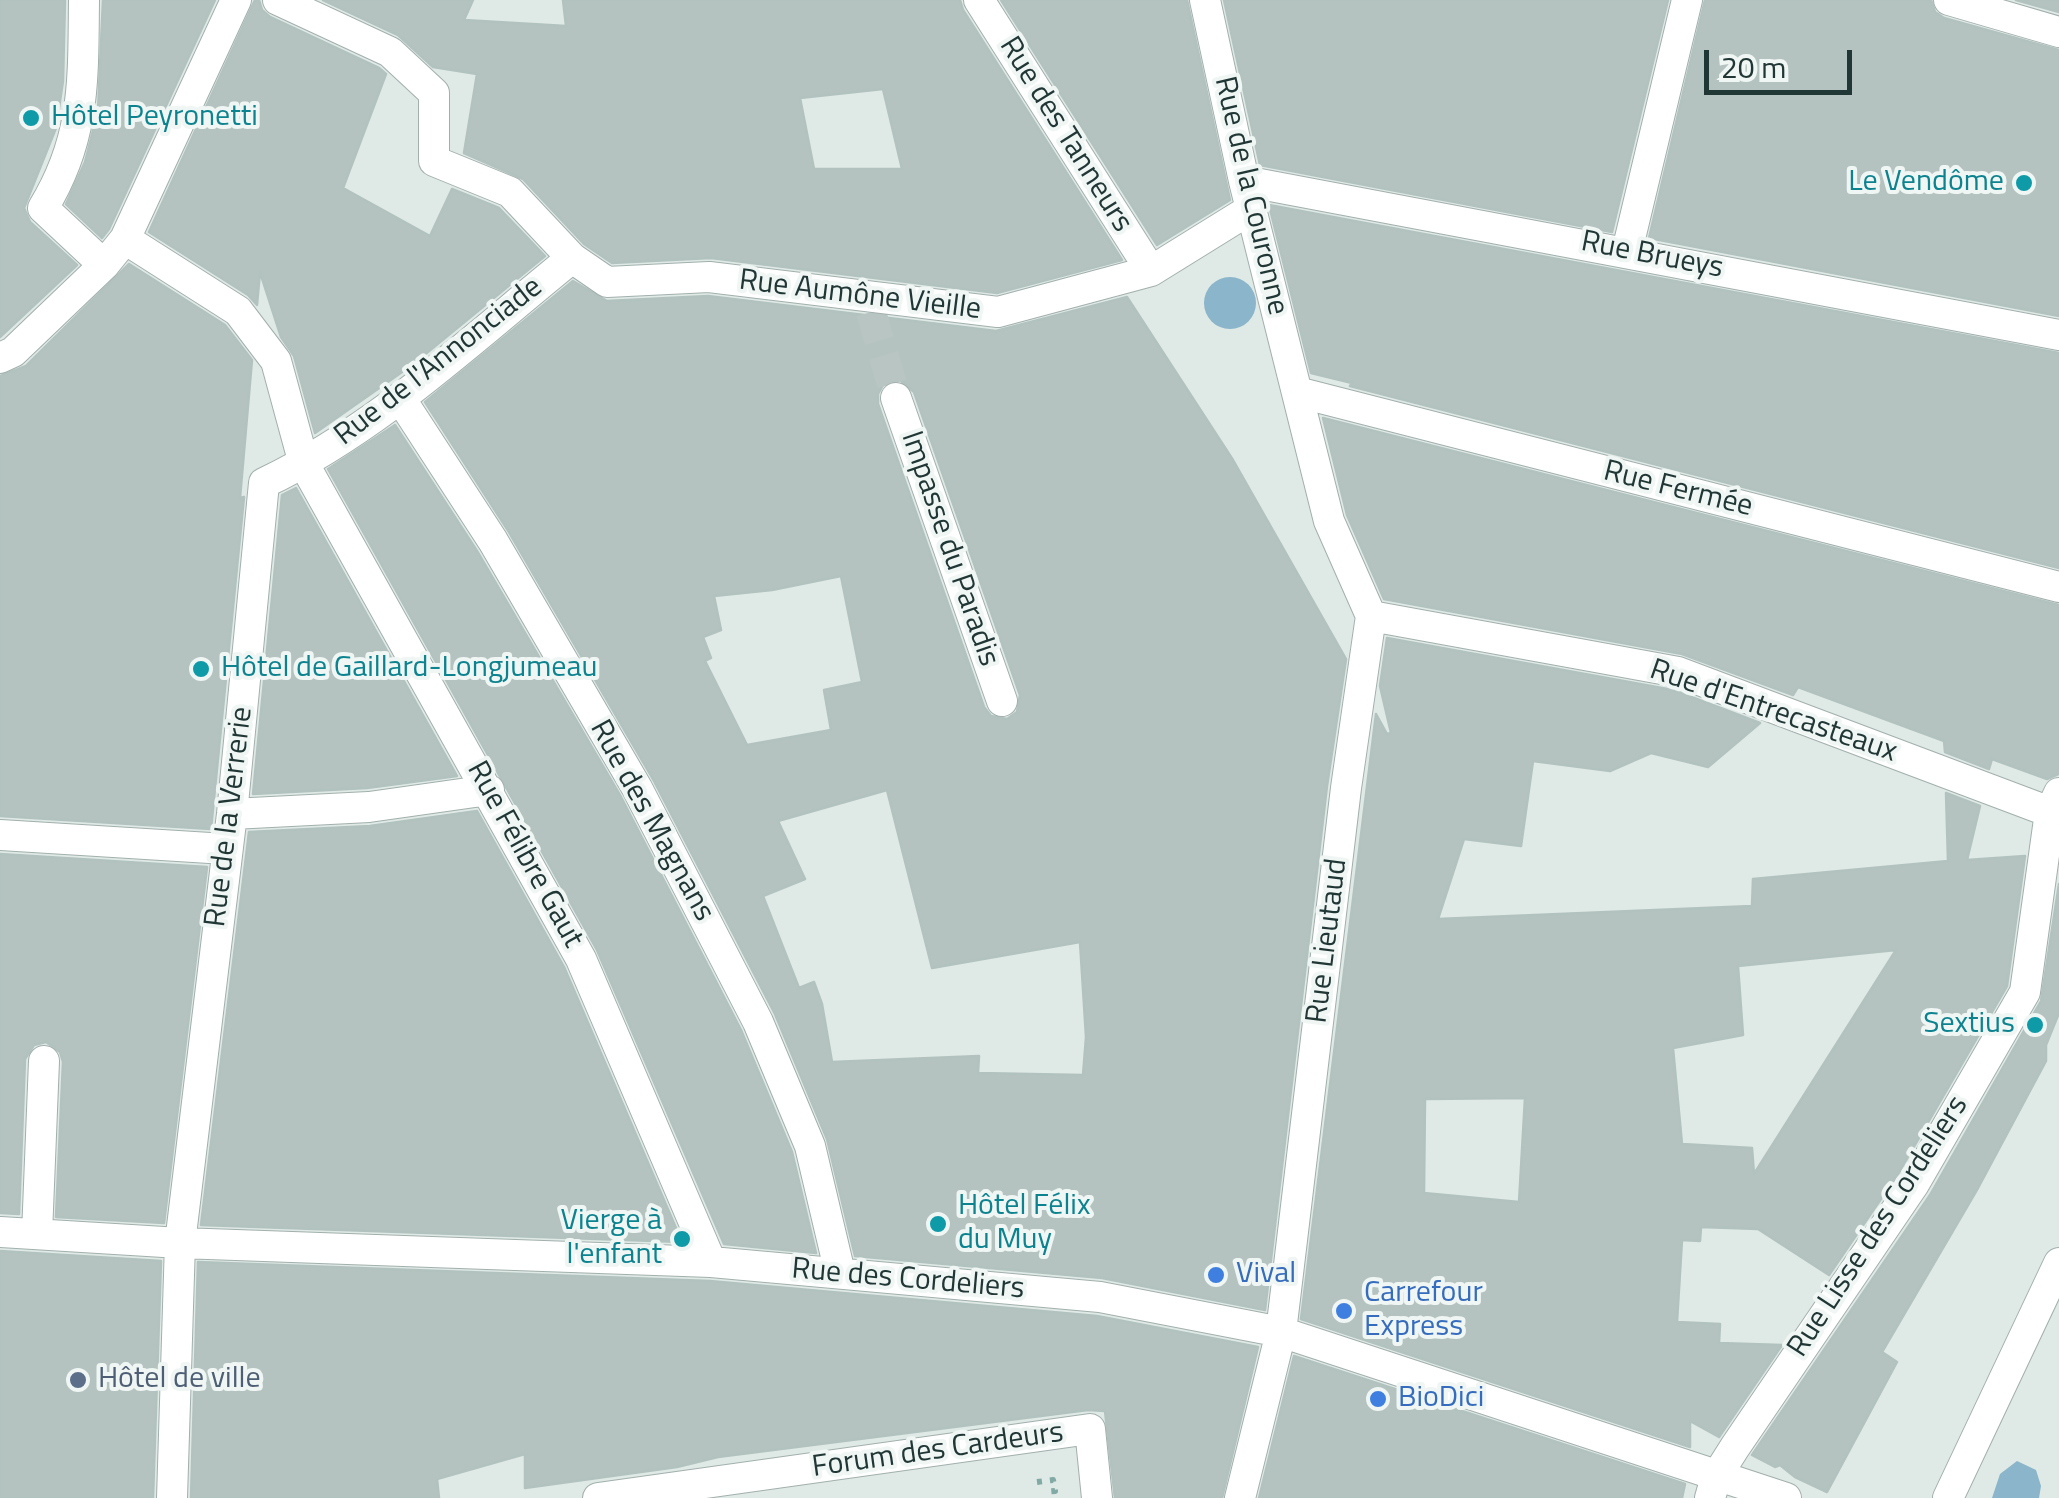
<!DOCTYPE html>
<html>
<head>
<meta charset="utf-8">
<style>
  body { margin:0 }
  #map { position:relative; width:2059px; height:1498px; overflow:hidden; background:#dfe9e6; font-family:"Titillium Web",sans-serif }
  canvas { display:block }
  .scale { position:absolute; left:1704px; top:50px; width:148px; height:45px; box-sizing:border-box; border:5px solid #213735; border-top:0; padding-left:12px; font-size:30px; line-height:35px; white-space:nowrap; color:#213735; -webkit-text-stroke:8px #eff6f4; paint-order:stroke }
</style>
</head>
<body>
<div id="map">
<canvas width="2059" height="1498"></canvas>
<div class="scale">20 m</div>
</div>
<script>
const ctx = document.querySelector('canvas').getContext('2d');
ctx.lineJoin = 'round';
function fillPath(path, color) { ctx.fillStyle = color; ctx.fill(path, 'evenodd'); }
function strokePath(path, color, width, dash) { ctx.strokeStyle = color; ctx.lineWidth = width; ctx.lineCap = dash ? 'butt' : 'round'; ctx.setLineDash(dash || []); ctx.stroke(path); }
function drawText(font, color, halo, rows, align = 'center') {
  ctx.font = font + ' "Titillium Web",sans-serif'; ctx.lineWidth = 8; ctx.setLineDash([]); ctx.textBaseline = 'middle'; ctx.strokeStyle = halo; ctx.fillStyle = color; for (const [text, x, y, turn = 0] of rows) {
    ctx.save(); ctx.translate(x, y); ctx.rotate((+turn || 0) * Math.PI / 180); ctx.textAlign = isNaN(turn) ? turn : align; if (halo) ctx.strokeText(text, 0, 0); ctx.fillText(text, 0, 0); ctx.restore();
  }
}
fillPath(new Path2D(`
  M1204 303a26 26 0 1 1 52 0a26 26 0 1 1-52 0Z
  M 2017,1461 L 2036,1470 L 2041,1486 L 2039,1498 L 1992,1498 L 2000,1474 Z`), '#8ab5ca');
const building = new Path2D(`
  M 0,0 L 65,0 L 63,81 L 56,128 L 24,208 L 30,222 L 77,265 L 0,337 Z
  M 103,0 L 215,0 L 109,229 L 102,238 L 66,204 L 85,162 L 98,111 Z
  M 255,0 L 259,0 L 262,10 L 270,17 L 379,68 L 386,74 L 343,188 L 430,236 L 452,189 L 499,208 L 545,256 L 412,365 L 315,433 L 294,356 L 281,337 L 260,272 L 257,305 L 248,295 L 149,232 Z
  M 323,0 L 473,0 L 464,20 L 566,26 L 563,0 L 960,0 L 963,10 L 1122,260 L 997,293 L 711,258 L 612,263 L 584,244 L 523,179 L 464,153 L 477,74 L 433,67 L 398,35 ZM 883,89 L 902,169 L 814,169 L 800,98 Z
  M 1001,0 L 1187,0 L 1230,200 L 1157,245 Z
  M 1224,0 L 1668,0 L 1612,232 L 1260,165 Z
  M 1705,0 L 1931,0 L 1935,12 L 1944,18 L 2059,50 L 2059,316 L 1649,238 Z
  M 2016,0 L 2059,0 L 2059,12 Z
  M 1269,205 L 2059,353 L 2059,568 L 1350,386 L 1352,383 L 1311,373 Z
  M 129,264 L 225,325 L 252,360 L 240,498 L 244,497 L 211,829 L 0,816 L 0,376 L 26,366 Z
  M 573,281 L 607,301 L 708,296 L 996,331 L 1127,297 L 1233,460 L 1346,659 L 1327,786 L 1265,1310 L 1102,1278 L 855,1256 L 827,1139 L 775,1014 L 653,779 L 509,532 L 425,402 ZM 900,380 L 914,392 L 1020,695 L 1017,712 L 1007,719 L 991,716 L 984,707 L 878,404 L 878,394 L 883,385 ZM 841,576 L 862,682 L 824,690 L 831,730 L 747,745 L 705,661 L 711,658 L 703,637 L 721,630 L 714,596 L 772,590 ZM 887,790 L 932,968 L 1080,942 L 1086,1037 L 1083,1075 L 978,1073 L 979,1056 L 832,1062 L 822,1004 L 814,982 L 799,988 L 763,896 L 805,879 L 778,821 Z
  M 1323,418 L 2059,605 L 2059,774 L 2047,779 L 1992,759 L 1989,769 L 1945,752 L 1944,741 L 1798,687 L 1793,695 L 1682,654 L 1384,599 L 1347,515 Z
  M 395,425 L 477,551 L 621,797 L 741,1030 L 792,1152 L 816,1253 L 724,1244 L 597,950 L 328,469 Z
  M 296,488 L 457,776 L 367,788 L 253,794 L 282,495 Z
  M 1387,638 L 1673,690 L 1760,723 L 1708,767 L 1651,753 L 1610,771 L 1533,761 L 1521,846 L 1464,839 L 1438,919 L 1752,906 L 1753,879 L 1948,861 L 1946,793 L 1980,806 L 1967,860 L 2025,856 L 2007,986 L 1898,1174 L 1829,1275 L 1758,1229 L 1701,1227 L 1700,1241 L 1682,1240 L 1677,1322 L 1720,1324 L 1719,1343 L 1782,1345 L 1719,1437 L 1690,1421 L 1690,1447 L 1301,1319 L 1376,714 L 1387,734 L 1391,733 L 1380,686 ZM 1896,950 L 1754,1174 L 1752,1148 L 1682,1144 L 1673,1048 L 1743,1035 L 1738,966 ZM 1525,1098 L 1519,1202 L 1424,1193 L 1425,1099 Z
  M 477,811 L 564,967 L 682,1242 L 201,1225 L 249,832 L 370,826 Z
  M 0,854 L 207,867 L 164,1223 L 56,1217 L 63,1062 L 60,1052 L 46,1042 L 34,1045 L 25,1059 L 19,1214 L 0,1213 Z
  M 2059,884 L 2059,1013 L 2046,1045 L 2046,1061 L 1978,1188 L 1882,1352 L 1897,1362 L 1827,1492 L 1795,1477 L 1780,1465 L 1775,1467 L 1752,1455 L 1930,1195 L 2041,1001 Z
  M 0,1251 L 161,1261 L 153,1498 L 0,1498 Z
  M 198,1262 L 710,1281 L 1097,1316 L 1258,1347 L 1222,1498 L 1115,1498 L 1105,1411 L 1088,1410 L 718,1457 L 677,1467 L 525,1488 L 525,1454 L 437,1479 L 439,1498 L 191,1498 Z
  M 1294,1356 L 1685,1484 L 1682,1498 L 1259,1498 Z`);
fillPath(building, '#b4c3bf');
strokePath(building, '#b2c2be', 2.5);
strokePath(new Path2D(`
  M 871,312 L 896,398`), '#b9c5c3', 30, [30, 15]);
const minor = new Path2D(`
  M 84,0 C 83,79 86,138 43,208 L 104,265
  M 278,0 L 390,52 L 434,93 L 434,161 L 510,192 L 572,258 L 607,282 L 709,277 L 998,312 L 1151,271 L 1251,209
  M 979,0 L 1151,271
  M 1205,0 L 1244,181 L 1329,521 L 1371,616 L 1346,788 L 1281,1332 L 1240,1498
  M 1949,0 L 2059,32
  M 1244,181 L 2059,335
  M 125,239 L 238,311 L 276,361 L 304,464 L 581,959 L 711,1262
  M 1627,251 L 1687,0
  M 0,358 L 13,352 L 104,265 L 125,239 L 236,0
  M 1297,392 L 2059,587
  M 400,398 L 493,541 L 637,788 L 758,1022 L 810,1146 L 840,1273
  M 896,398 L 1002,701
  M 1371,616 L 1678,672 L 2050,812
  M 232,814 L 369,807 L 489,790
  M 0,835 L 226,849
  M 0,1232 L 180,1243 L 711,1262 L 1100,1297 L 1281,1332 L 1786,1498
  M 37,1234 L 44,1061
  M 172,1498 L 180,1243 L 232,814 L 264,483 C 378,429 474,337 572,258
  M 598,1498 L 1090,1429 L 1097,1498
  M 1710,1498 L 1716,1477 L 1735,1447 L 1914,1184 L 2025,992 L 2050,812 L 2059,793
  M 1948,1498 L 2059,1263`);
strokePath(minor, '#a2b0ad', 32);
strokePath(new Path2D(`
  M 1037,1482 L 1053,1480 L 1055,1491 L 1044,1492`), '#82aaa4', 6, [5, 8]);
strokePath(minor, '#fff', 30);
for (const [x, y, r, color] of [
  [31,118,10,"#0f9aa8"],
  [2024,183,10,"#0f9aa8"],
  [201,669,10,"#0f9aa8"],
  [2035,1025,10,"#0f9aa8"],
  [938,1224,10,"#0f9aa8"],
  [682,1239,10,"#0f9aa8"],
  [1216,1275,10,"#3f7fe0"],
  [1344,1311,10,"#3f7fe0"],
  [78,1380,10,"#5c6f8a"],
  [1378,1399,10,"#3f7fe0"]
]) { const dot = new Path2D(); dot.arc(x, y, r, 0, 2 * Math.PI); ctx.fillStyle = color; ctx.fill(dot); strokePath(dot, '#eff6f4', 4); }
drawText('30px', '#0d838f', '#eff6f4', [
  ["Hôtel Peyronetti",51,118],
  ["Le Vendôme",2004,183,"right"],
  ["Hôtel de Gaillard-Longjumeau",221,669],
  ["Sextius",2015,1025,"right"],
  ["Hôtel Félix",958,1207],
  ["du Muy",958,1241],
  ["Vierge à",662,1222,"right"],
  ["l'enfant",662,1256,"right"]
], 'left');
drawText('30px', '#213735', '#eff6f4', [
  ["Rue des Tanneurs",1065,135,58],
  ["Rue de la Couronne",1250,196,77],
  ["Rue Brueys",1652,256,11],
  ["Rue Aumône Vieille",860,296,7],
  ["Rue de l'Annonciade",439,362,-38],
  ["Rue Fermée",1678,490,14],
  ["Impasse du Paradis",949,549,71],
  ["Rue d'Entrecasteaux",1773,712,19],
  ["Rue de la Verrerie",230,817,-83],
  ["Rue des Magnans",651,821,61],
  ["Rue Félibre Gaut",524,855,61],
  ["Rue Lieutaud",1328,941,-83],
  ["Rue Lisse des Cordeliers",1879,1227,-57],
  ["Rue des Cordeliers",908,1280,5],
  ["Forum des Cardeurs",938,1451,-8]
]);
drawText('30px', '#366cbe', '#eff6f4', [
  ["Vival",1236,1275],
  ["Carrefour",1364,1294],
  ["Express",1364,1328],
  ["BioDici",1398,1399]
], 'left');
drawText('30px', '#4e5e75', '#eff6f4', [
  ["Hôtel de ville",98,1380]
], 'left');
</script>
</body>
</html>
